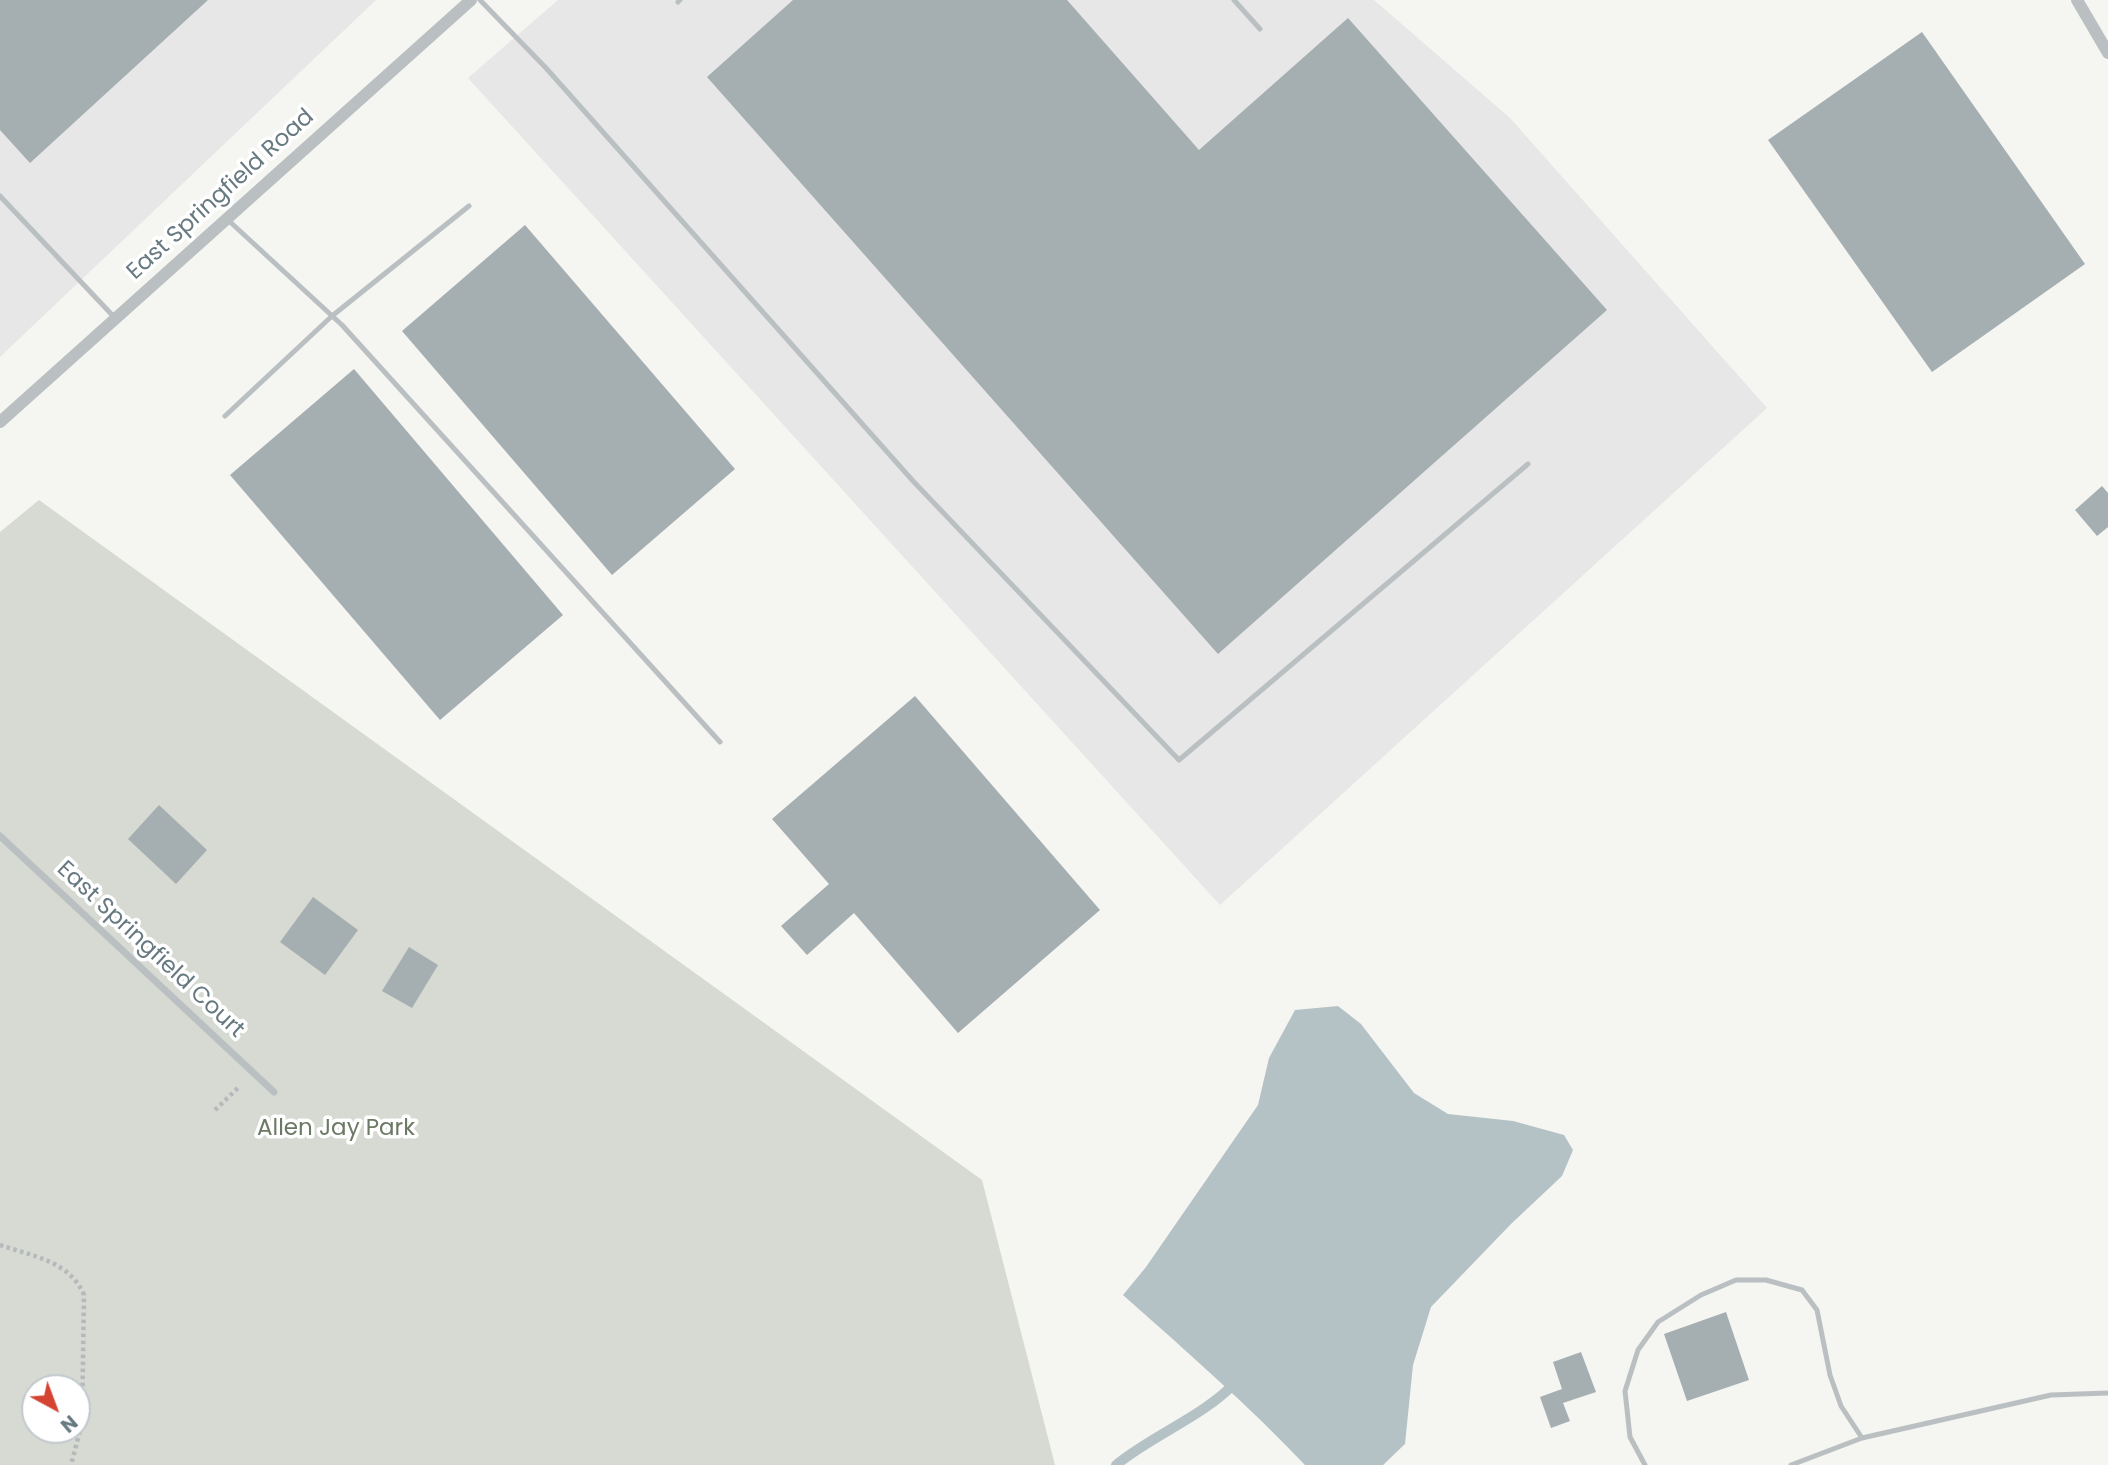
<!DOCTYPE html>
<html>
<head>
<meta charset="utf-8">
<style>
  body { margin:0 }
  #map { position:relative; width:2108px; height:1465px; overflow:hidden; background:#f5f5f2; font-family:Poppins,sans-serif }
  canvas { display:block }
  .north { position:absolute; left:21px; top:1374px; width:70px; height:70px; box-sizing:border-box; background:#fff; border:2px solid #c2c9cd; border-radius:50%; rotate:139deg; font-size:19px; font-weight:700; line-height:28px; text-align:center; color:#677981 }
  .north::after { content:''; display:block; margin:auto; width:24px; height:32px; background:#d54433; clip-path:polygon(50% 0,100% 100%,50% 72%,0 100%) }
</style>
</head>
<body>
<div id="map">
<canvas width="2108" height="1465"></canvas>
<div class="north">N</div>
</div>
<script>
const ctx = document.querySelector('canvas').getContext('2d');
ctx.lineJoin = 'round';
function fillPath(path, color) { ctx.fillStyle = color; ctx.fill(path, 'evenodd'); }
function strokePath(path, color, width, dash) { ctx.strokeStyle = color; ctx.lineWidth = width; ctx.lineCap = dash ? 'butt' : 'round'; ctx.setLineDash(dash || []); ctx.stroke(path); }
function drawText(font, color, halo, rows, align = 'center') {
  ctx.font = font + ' Poppins,sans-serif'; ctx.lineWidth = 7; ctx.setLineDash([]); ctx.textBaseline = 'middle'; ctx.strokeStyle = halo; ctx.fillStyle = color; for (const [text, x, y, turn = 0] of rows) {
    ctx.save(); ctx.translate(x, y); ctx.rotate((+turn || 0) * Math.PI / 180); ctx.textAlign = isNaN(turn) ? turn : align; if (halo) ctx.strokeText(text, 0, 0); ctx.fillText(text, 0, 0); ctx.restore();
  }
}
fillPath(new Path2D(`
  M 0,0 L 376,0 L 0,357 Z
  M 558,0 L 1374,0 L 1510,118 L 1767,408 L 1220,905 L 468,78 Z`), '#e6e7e6');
fillPath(new Path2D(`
  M 39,500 L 982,1180 L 1055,1465 L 0,1465 L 0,532 ZM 35,1388 L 77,1388 L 77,1430 L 35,1430 Z`), '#d6dad2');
fillPath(new Path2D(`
  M 1338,1006 L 1361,1024 L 1414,1093 L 1448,1114 L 1513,1121 L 1564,1135 L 1573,1150 L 1562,1176 L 1511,1224 L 1431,1307 L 1413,1365 L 1405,1444 L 1383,1465 L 1305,1465 C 1248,1405 1185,1350 1123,1295 L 1146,1267 L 1258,1105 L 1269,1058 L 1295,1010 Z`), '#b5c2c5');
strokePath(new Path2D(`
  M 1116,1465 C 1154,1434 1203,1417 1237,1381`), '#b5c2c5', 10);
fillPath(new Path2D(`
  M 0,0 L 208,0 L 30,163 L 0,130 Z
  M 793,0 L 1067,0 L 1199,150 L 1348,18 L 1607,310 L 1218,654 L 707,77 Z
  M 1922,32 L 2085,264 L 1932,372 L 1768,140 Z
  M 525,225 L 735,469 L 612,575 L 402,331 Z
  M 354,369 L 563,615 L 440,720 L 230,475 Z
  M 2102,486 L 2108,493 L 2108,527 L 2097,536 L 2075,510 Z
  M 915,696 L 1100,910 L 958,1033 L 854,913 L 807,955 L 781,926 L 829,884 L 772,819 Z
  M 159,805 L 207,850 L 176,884 L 128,839 Z
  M 313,897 L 358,930 L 325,975 L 280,942 Z
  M 409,947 L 438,965 L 412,1008 L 382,991 Z
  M 1726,1312 L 1749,1380 L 1687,1401 L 1664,1334 Z
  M 1581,1352 L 1596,1392 L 1563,1403 L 1570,1421 L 1551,1428 L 1540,1397 L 1562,1389 L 1553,1362 Z`), '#a5aeb1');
strokePath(new Path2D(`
  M 215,1110 L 240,1086
  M 0,1245 C 32,1256 70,1261 84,1295 L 82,1423 L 71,1465`), '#b5b9bb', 4.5, [3.5, 3.5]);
strokePath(new Path2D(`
  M 480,0 L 546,68 L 913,481 L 1179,760 L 1528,464
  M 1234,0 L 1260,29
  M 678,2 L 680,0
  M 0,196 L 115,318
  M 228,220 L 342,325 L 720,742
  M 225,416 L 332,316 L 469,206
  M 1645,1465 L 1630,1437 L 1625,1391 L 1638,1350 L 1658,1322 L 1701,1295 L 1736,1280 L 1766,1280 L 1802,1290 L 1817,1310 L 1830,1375 L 1841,1406 L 1862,1438
  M 1791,1465 L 1862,1438 L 2051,1395 L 2108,1393`), '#bac0c2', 5);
strokePath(new Path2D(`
  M 0,836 L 274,1092`), '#bac0c2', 7);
strokePath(new Path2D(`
  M 2077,0 L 2108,53
  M 0,422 L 471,0`), '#bac0c2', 12);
drawText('23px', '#677981', '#fff', [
  ["East Springfield Road",221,195,-42],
  ["East Springfield Court",150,950,43]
]);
drawText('23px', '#6c7965', '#fff', [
  ["Allen Jay Park",336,1129]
]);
</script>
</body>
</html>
